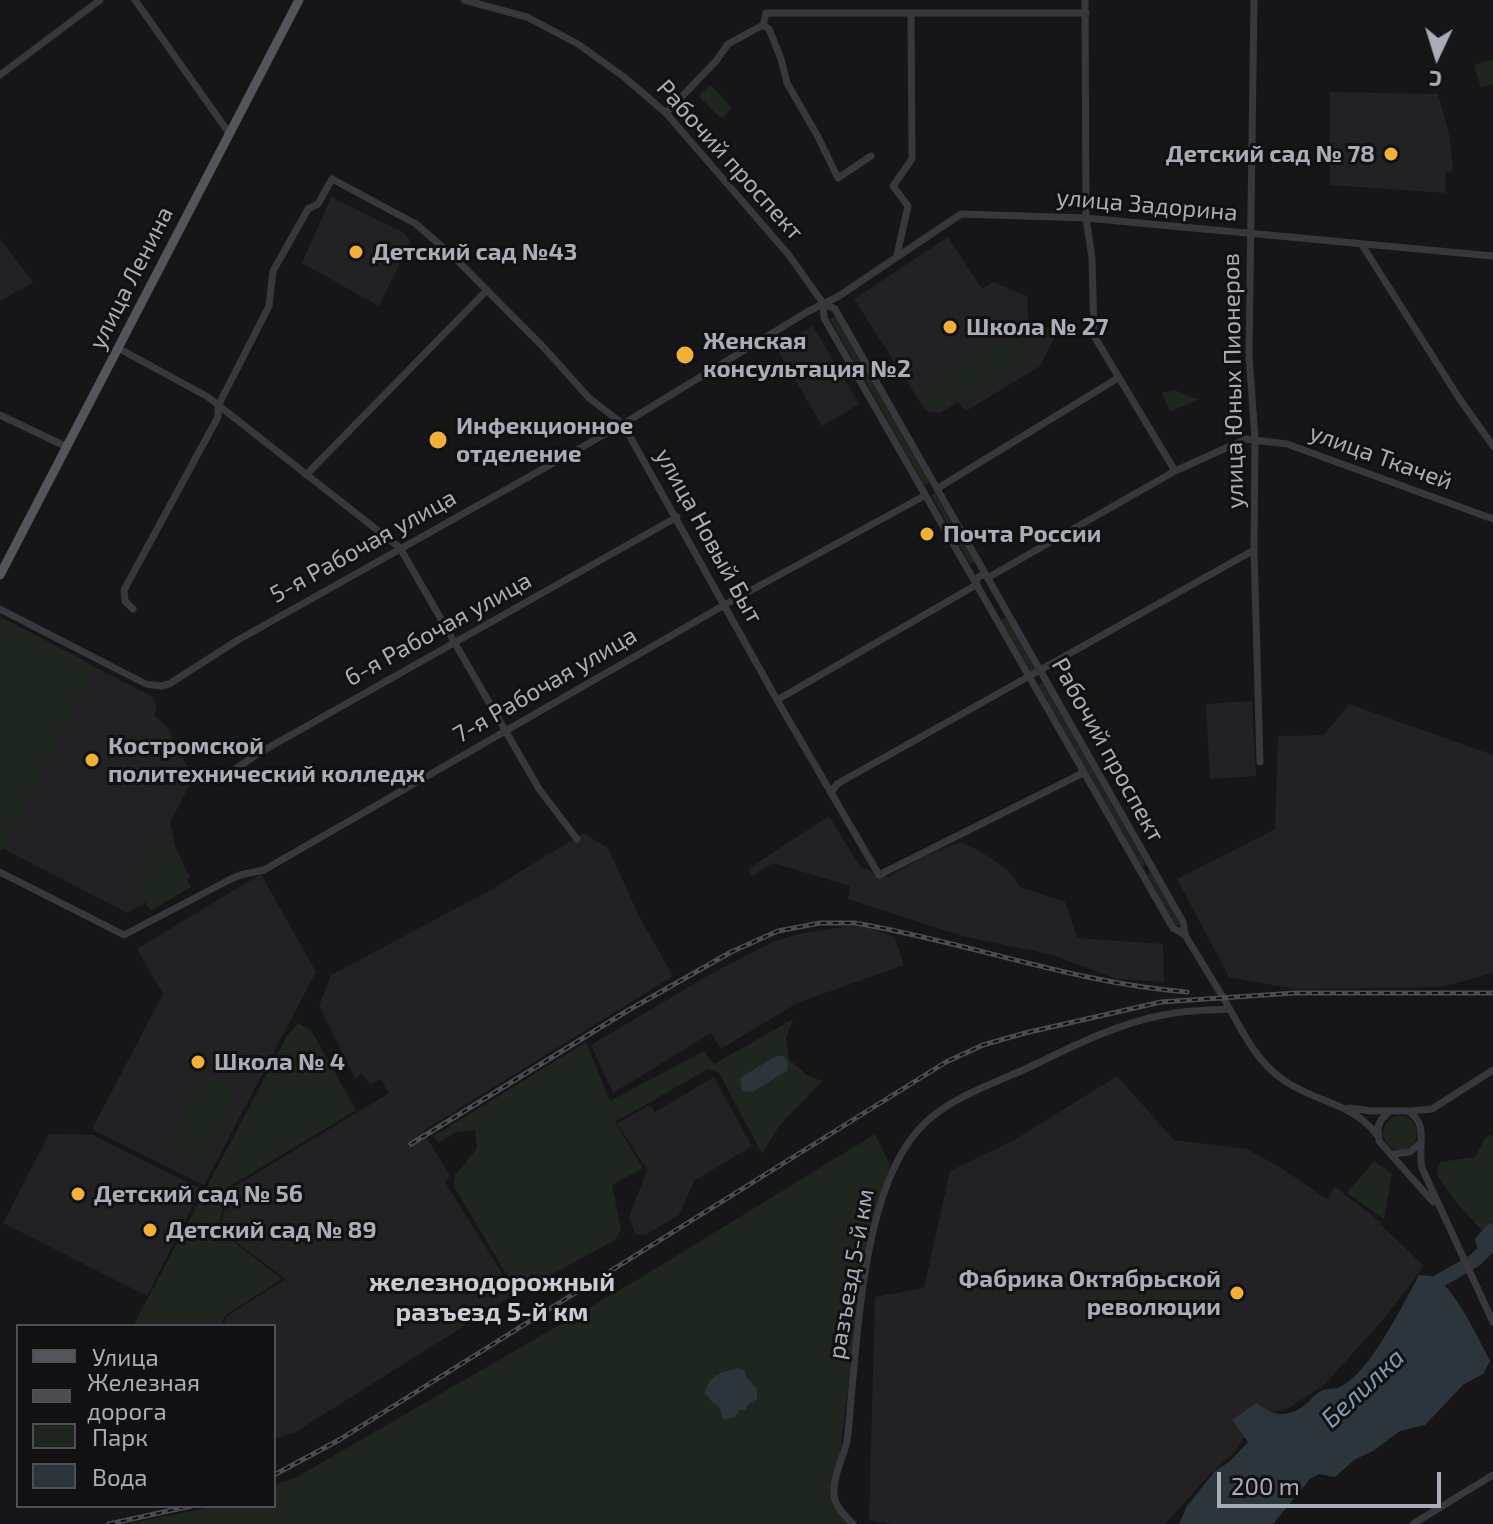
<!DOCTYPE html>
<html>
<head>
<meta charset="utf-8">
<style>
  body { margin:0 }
  #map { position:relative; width:1493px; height:1524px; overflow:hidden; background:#161618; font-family:"Exo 2",sans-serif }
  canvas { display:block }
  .legend { position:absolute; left:16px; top:1324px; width:260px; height:184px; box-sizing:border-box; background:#111113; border:2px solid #4d4f55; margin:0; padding:10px 14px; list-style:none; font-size:24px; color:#a8adb8 }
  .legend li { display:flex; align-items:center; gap:16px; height:40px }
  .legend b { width:40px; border:2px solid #4d4f55 }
  .north { position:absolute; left:1397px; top:16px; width:80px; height:80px; -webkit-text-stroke:6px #111113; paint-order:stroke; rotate:184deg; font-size:22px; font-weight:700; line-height:32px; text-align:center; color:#a8adb8 }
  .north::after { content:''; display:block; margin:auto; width:28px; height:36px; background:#a8adb8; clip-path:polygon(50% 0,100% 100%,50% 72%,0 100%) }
  .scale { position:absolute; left:1217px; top:1472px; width:224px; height:36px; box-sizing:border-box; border:4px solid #a8adb8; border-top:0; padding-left:10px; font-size:24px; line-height:28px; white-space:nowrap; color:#a8adb8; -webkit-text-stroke:6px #111113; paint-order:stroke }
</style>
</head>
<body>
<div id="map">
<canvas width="1493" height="1524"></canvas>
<ul class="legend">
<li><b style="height:10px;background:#53555c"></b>Улица</li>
<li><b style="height:10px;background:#4a4c52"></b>Железная дорога</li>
<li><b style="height:22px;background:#1e261f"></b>Парк</li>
<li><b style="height:22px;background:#2c353c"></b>Вода</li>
</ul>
<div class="north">С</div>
<div class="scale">200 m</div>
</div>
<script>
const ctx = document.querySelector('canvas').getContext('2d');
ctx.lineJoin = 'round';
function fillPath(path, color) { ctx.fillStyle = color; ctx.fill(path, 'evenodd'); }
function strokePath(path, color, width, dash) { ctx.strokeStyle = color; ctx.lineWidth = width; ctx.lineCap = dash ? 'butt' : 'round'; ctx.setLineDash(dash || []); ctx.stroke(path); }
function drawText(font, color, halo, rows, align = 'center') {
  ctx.font = font + ' "Exo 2",sans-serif'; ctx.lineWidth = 6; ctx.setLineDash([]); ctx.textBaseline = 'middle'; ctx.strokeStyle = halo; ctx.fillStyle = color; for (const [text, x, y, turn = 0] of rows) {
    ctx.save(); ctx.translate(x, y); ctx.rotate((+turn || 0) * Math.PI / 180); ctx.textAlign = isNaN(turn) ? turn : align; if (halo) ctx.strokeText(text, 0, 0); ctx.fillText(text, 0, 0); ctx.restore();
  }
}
fillPath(new Path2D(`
  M 1330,92 L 1438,94 L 1450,138 L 1453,171 L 1446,172 L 1445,193 L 1330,185 Z
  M 331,197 L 403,232 L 411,241 L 379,306 L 302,263 Z
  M 948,237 L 982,289 L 993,282 L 1027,296 L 1029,329 L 1055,327 L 1056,334 L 1040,366 L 966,411 L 958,402 L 940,413 L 926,411 L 854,299 Z
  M 0,239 L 33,282 L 0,301 Z
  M 813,326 L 859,404 L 822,426 L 776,347 Z
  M 1,619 L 151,696 L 157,706 L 154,715 L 167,727 L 193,778 L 170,823 L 176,848 L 190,878 L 127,913 L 0,847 Z
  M 1252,701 L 1256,776 L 1210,779 L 1206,704 Z
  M 1349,704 L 1493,755 L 1493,973 L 1442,987 L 1295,989 L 1229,977 L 1177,879 L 1275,829 L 1278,736 L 1324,735 Z
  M 829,816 L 860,867 L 888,877 L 924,857 L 960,842 L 980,851 L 1009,871 L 1020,887 L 1065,902 L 1077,938 L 1163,944 L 1164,982 L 1117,979 L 1053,955 L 962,936 L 848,899 L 850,886 L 773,863 L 752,876 L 748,869 Z
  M 583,833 L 608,848 L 640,918 L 673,976 L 423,1131 L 450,1176 L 445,1182 L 515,1294 L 294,1433 L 284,1435 L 279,1439 L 274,1433 L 274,1326 L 223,1326 L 227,1316 L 285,1279 L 220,1230 L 229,1190 L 389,1093 L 380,1079 L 370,1085 L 362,1074 L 355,1078 L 319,1006 L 331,975 L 489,891 Z
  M 261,874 L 316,972 L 204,1185 L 92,1129 L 163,994 L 137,949 Z
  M 848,926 L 866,927 L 895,937 L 904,965 L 797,1003 L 721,1049 L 711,1033 L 613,1093 L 591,1045 L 709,975 L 773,942 L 794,935 Z
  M 1117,1076 L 1174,1140 L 1247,1149 L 1278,1166 L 1327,1199 L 1335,1187 L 1381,1222 L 1380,1224 L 1424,1266 L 1383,1320 L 1324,1385 L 1286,1410 L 1271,1412 L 1246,1435 L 1235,1452 L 1211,1473 L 1165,1524 L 890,1524 L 869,1520 L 875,1297 L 924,1288 L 950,1171 L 1016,1139 Z
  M 714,1077 L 752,1146 L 694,1181 L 679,1215 L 645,1235 L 635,1234 L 629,1217 L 647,1170 L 617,1123 L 650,1105 L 655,1112 Z
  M 49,1134 L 93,1135 L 201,1189 L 147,1296 L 3,1223 Z`), '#222225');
fillPath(new Path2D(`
  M 1493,59 L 1493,84 L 1481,88 L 1474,65 Z
  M 711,85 L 732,108 L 724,117 L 720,117 L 700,98 L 700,93 Z
  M 835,316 L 929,482 L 924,485 L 830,319 Z
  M 1009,336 L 1018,336 L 1025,343 L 1025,357 L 940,412 C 928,410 923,405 923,392 Z
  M 1175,390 L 1189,397 L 1199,399 L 1170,412 L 1162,393 Z
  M 935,493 L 975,562 L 970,564 L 931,495 Z
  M 1,617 L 94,666 L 0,852 L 0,620 Z
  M 1006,617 L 1036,669 L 1031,672 L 1001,620 Z
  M 1043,682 L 1146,865 L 1142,867 L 1038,685 Z
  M 158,839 L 167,842 L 191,887 L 150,911 L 137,884 L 150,872 L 146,851 Z
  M 1151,873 L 1180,924 L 1176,926 L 1147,875 Z
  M 793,1019 L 786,1039 L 789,1059 L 807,1075 L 822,1081 L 779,1126 L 762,1154 L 719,1073 L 708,1069 L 615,1122 L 643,1168 L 612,1185 L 621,1229 L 615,1240 L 518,1293 L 454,1187 L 455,1175 L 477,1149 L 475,1130 L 456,1132 L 438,1143 L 434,1136 L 586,1042 L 610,1101 L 704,1051 L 714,1064 Z
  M 298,1023 L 311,1030 L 356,1110 L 227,1188 L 218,1230 L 282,1279 L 226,1315 L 221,1326 L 133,1326 L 287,1036 Z
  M 218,1079 L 231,1087 L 234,1101 L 206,1154 L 196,1160 C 152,1157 191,1105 201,1085 L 206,1080 Z
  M1383 1133a17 17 0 1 1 34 0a17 17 0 1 1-34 0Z
  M 875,1134 L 890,1165 L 863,1272 L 833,1507 L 851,1524 L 126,1524 L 218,1506 L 274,1506 L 274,1485 L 297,1477 L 637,1280 Z
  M 1493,1135 L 1493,1243 C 1472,1218 1453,1203 1437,1174 L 1440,1162 L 1475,1157 L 1485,1138 Z
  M 1374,1161 L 1392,1174 L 1384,1219 L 1347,1193 Z`), '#1e261f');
fillPath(new Path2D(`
  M 776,1056 L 784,1056 L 788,1062 L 787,1071 L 752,1092 L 742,1091 L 740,1078 Z
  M 1493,1223 L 1493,1252 L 1475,1263 L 1474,1261 L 1478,1251 L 1475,1239 L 1486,1226 Z
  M 1419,1275 C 1420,1275 1431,1276 1432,1276 C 1453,1284 1480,1341 1490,1361 L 1483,1374 L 1464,1384 L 1425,1425 L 1400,1431 L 1373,1451 L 1354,1460 L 1335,1477 L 1319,1474 L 1310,1479 L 1273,1524 L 1179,1524 L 1187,1506 L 1215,1471 L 1229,1462 L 1248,1442 L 1232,1420 L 1256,1403 C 1272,1414 1283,1419 1302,1407 C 1309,1403 1314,1394 1321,1391 C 1327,1388 1334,1390 1340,1387 C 1370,1373 1403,1304 1419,1275 Z
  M 737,1368 L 744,1370 L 747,1378 L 757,1389 L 757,1399 L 750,1403 L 745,1410 L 740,1410 L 735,1417 L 724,1420 L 719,1406 L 713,1403 L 705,1393 C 708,1375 721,1373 737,1368 Z`), '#2c353c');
strokePath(new Path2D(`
  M 1432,1296 L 1439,1281 L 1474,1261 L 1493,1243`), '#2c353c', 14);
strokePath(new Path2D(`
  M 135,0 L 229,133
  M 464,0 L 527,17 L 578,44 L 624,77 L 666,113 L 788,254 L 823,303 L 835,309 L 1183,922 L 1185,935 C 1198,956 1211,978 1224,999 C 1241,1028 1254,1059 1282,1079 C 1315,1103 1352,1102 1377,1135
  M 1085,0 L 1086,218 L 1092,258 L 1094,336 L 1175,471
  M 1254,0 L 1249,356 L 1255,438 L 1254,550 L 1260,762
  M 763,25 L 769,29 L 781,59 L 787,83 L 817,135 L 838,178 L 871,156
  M 0,75 L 100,0
  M 666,113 L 716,61 L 728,44 L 763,25 L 766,13 L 1086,13
  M 1362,245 L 1459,398 L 1493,446
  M 897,255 L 908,206 L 893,186 L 912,159 L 911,13
  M 823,303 L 824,318 L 1173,928 L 1185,935
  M 118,348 L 208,397 L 400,548 L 539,789 L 577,839
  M 0,415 L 67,447
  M 306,475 L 486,291
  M 938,488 L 1118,378
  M 0,609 L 146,684 L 161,686 L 169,684 L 238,640 L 623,424 L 807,312 L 839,296 L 961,214 L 1086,218 L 1493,256
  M 133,609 L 125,601 L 124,590 L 218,417 L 218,406 L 269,306 L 273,271 L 308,209 L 318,204 L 332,179 L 416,224 L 454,257 L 547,351 L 589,398 L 623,424 L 777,700 L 879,875 L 1083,773
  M 777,700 L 976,585 L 977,578 L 982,575 L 989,577 L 1175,471 L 1246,439 L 1287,444 L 1493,519
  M 221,779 L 259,753 L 677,517
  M 831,793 L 837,784 L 1254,550
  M 0,872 L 124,935 L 227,881 L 240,875 L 264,870 L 726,604 L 924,496
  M 1349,1108 L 1371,1111 L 1407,1111 C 1430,1123 1417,1146 1422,1168 L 1493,1322
  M 1411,1111 L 1432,1109 L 1493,1070
  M 1389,1112 L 1381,1120 L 1378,1127 L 1379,1141 L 1433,1202
  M 1393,1154 L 1410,1152 L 1419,1144
  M 853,1524 C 846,1517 838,1510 835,1500 C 830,1482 843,1459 847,1441 C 849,1427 850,1413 851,1399 C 859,1320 865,1178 926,1122 C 956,1094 1002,1081 1038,1063 C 1077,1044 1120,1023 1163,1015 C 1185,1010 1207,1010 1229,1009
  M 1413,1524 L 1493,1475`), '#37383d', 7);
strokePath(new Path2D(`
  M 0,575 L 299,0`), '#53555c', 9);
const rail = new Path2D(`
  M 411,1144 L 627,1011 L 731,952 L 778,931 L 820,923 L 855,923 C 967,942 1073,983 1187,992
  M 274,1475 L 339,1440 L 946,1062 L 983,1045 L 1025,1033 L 1161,1002 L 1295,993 L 1493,993
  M 109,1524 L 191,1506`);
strokePath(rail, '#4a4c52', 5);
strokePath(rail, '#111113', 2, [6]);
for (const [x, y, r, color] of [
  [1391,154,8,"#f2b134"],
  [356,252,8,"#f2b134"],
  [950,327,8,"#f2b134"],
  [685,355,10,"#f2b134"],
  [438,440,10,"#f2b134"],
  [927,534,8,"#f2b134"],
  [92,760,8,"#f2b134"],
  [198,1062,8,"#f2b134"],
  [78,1194,8,"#f2b134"],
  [150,1230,8,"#f2b134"],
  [1237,1293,8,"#f2b134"]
]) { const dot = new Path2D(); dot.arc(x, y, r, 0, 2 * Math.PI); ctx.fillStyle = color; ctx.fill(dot); strokePath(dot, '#111113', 3); }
drawText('bold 24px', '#a8adb8', '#111113', [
  ["Детский сад № 78",1375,154,"right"],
  ["Детский сад №43",372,252],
  ["Школа № 27",966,327],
  ["Женская",703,341],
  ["консультация №2",703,369],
  ["Инфекционное",456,426],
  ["отделение",456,454],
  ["Почта России",943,534],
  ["Костромской",108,746],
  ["политехнический колледж",108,774],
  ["Школа № 4",214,1062],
  ["Детский сад № 56",94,1194],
  ["Детский сад № 89",166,1230],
  ["Фабрика Октябрьской",1221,1279,"right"],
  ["революции",1221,1307,"right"]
], 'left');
drawText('24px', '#a8adb8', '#111113', [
  ["Рабочий проспект",730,160,48],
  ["улица Задорина",1147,205,5],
  ["улица Ленина",131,278,-63],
  ["улица Юных Пионеров",1233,381,-91],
  ["улица Ткачей",1381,457,20],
  ["улица Новый Быт",709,536,61],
  ["5-я Рабочая улица",363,546,-29],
  ["6-я Рабочая улица",438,629,-29],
  ["7-я Рабочая улица",545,685,-30],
  ["Рабочий проспект",1108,750,61],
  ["разъезд 5-й км",851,1274,-80]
]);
drawText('bold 26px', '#c9ccd4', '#111113', [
  ["железнодорожный",492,1282],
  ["разъезд 5-й км",492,1312]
]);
drawText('italic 26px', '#7f9bb3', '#111113', [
  ["Белилка",1363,1388,-43]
]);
</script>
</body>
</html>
